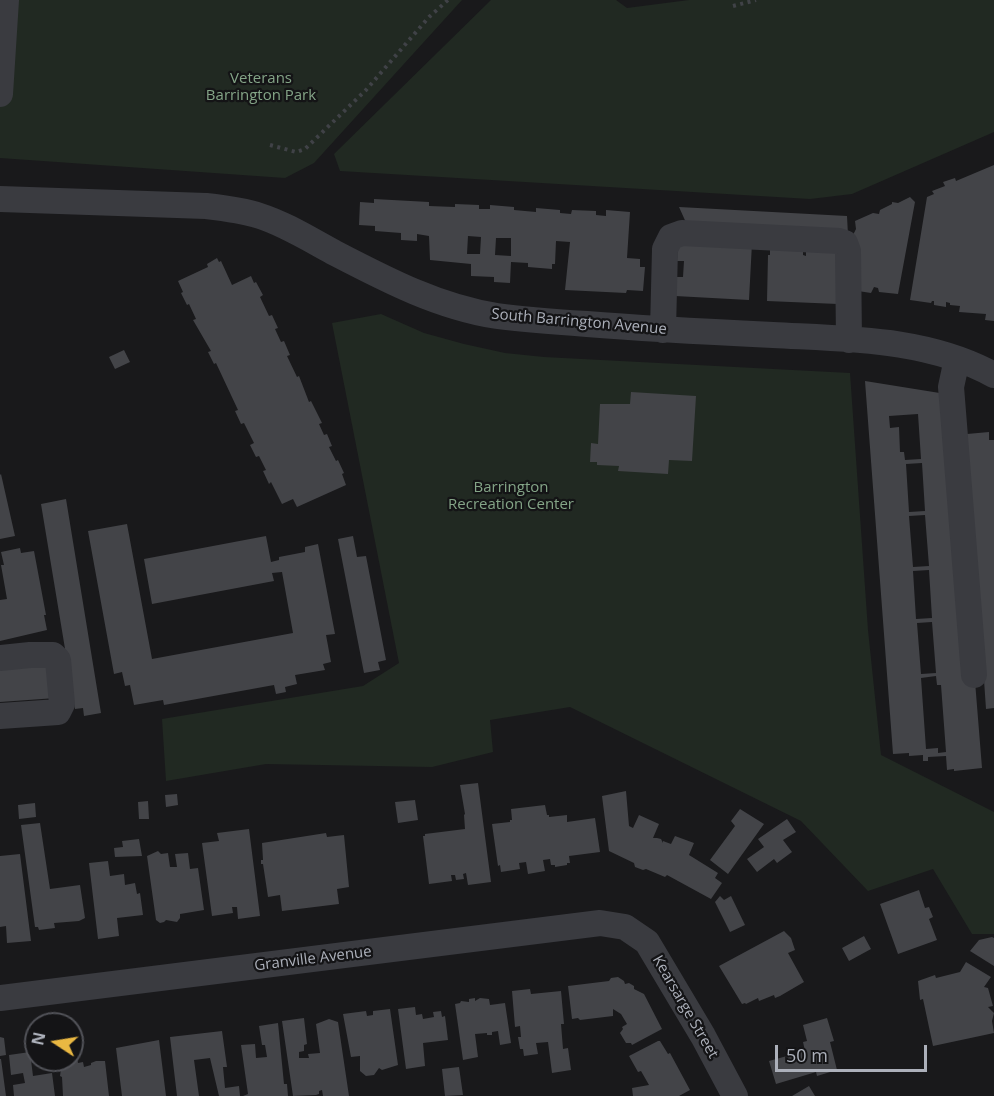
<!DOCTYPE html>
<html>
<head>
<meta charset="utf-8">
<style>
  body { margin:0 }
  #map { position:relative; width:994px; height:1096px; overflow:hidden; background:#19191b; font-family:"Open Sans",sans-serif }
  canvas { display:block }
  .north { position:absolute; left:24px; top:1012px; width:60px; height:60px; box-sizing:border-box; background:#141416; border:2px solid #515258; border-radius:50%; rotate:282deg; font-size:16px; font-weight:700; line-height:24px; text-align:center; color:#acb0ba }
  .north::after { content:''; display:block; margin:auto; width:21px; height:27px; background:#eab842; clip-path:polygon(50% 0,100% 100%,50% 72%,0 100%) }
  .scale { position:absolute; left:775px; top:1045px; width:152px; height:27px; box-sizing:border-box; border:3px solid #acb0ba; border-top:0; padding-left:8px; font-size:18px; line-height:21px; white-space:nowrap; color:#acb0ba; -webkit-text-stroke:4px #141416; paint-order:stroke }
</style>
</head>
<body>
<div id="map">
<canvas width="994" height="1096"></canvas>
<div class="north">N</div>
<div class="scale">50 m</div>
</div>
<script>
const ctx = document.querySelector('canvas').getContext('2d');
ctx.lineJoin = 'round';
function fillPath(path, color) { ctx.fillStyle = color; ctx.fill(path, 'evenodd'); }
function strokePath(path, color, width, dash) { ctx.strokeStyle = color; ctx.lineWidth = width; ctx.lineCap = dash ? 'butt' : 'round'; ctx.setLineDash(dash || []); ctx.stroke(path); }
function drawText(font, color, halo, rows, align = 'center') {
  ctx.font = font + ' "Open Sans",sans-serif'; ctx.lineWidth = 4.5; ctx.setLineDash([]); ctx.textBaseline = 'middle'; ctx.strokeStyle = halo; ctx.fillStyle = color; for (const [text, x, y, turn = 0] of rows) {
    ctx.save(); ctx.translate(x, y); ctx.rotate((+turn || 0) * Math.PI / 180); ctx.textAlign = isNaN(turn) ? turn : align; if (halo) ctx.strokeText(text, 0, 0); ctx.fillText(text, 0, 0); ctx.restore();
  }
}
fillPath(new Path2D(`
  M 0,0 L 462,0 L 314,163 L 285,178 L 0,158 Z
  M 491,0 L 616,0 L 627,8 L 689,0 L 994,0 L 994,132 L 852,194 L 810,199 L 340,171 L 334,154 Z
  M 381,314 L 424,333 L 464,344 L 505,353 L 544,357 L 850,373 L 868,630 L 881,755 L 994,812 L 994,934 L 972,934 L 933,869 L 868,891 L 801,821 L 570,707 L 490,720 L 493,752 L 432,767 L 266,764 L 166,781 L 162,719 L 363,686 L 399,663 L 332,323 Z`), '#212922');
fillPath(new Path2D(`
  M 994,165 L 994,321 L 985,320 L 986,314 L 959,312 L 960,306 L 950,305 L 950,303 L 946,302 L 946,307 L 934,305 L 934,301 L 932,301 L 931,303 L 910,300 L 927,197 L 934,194 L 932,191 L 945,186 L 943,182 L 955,178 L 956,181 Z
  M 910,197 L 915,202 L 898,294 L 879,292 L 878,288 L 874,287 L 871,293 L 858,291 L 853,235 L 856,229 L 855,221 L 873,213 L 879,214 L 880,210 L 892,204 L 892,202 L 898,203 Z
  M 374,199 L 429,202 L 429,206 L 455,207 L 455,204 L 479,205 L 479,209 L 490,209 L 490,205 L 514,207 L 514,210 L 536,212 L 536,208 L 560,210 L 560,213 L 571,214 L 572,210 L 596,211 L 596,215 L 606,216 L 606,210 L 630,212 L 627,258 L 640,259 L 640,267 L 645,267 L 643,291 L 627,290 L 626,293 L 565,290 L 570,242 L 556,241 L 555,264 L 552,264 L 552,269 L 528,267 L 528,263 L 511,262 L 510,283 L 494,282 L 494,277 L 471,276 L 471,264 L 430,260 L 429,236 L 417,234 L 417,241 L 401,240 L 401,233 L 375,231 L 375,226 L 359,225 L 360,202 L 374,203 ZM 468,236 L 481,237 L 480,254 L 467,254 ZM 496,238 L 511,238 L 511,256 L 495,255 Z
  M 679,207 L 847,216 L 848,235 L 688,227 Z
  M 678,239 L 752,243 L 749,300 L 675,296 L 676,277 L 683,277 L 684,261 L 677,261 Z
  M 770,246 L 803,248 L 803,255 L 806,256 L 806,248 L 841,247 L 838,304 L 767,301 L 768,255 L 770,255 Z
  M 217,258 L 219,262 L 221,261 L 232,285 L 251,276 L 254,283 L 256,282 L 263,295 L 260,297 L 269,316 L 272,315 L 278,328 L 275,329 L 281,342 L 284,341 L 290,355 L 287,356 L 297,377 L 299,376 L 309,402 L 311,401 L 322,423 L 319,424 L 324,435 L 327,434 L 332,446 L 329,447 L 336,461 L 338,460 L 344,473 L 342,474 L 346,485 L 297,507 L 293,499 L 282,504 L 271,482 L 269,484 L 263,471 L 266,470 L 259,456 L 256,457 L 250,445 L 254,443 L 244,423 L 241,424 L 235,411 L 238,410 L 216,363 L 214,364 L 208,352 L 211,351 L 193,320 L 196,319 L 189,304 L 187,305 L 181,293 L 183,292 L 178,281 L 208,267 L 207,264 Z
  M 124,350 L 130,362 L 115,369 L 109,357 Z
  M 865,381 L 946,394 L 975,681 L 982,768 L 954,771 L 954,769 L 947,770 L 946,756 L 928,757 L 928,761 L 923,761 L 923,755 L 909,756 L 909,753 L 893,754 ZM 918,414 L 921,459 L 905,460 L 904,452 L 900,452 L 899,427 L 890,428 L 889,416 ZM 922,463 L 925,511 L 909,512 L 906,464 ZM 925,515 L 929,566 L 913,567 L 909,516 ZM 929,570 L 932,618 L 916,619 L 913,571 ZM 932,622 L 936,673 L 921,674 L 917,623 ZM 936,676 L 937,685 L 941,685 L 946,752 L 938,753 L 938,748 L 926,749 L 921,678 Z
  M 631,392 L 696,396 L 692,461 L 669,460 L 668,474 L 618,471 L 619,466 L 597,465 L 597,462 L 590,462 L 591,443 L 598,444 L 600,404 L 630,404 Z
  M 989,432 L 989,440 L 994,440 L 994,708 L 986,709 L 967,434 Z
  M 1,474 L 15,536 L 0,539 L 0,475 Z
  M 66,499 L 101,713 L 84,716 L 83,708 L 75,709 L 41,504 Z
  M 127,524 L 152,659 L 293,633 L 282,572 L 272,573 L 274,581 L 152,604 L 144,559 L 266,536 L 271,562 L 279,560 L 279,557 L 305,552 L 305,547 L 318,544 L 335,634 L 326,635 L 331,662 L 323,664 L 325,670 L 295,675 L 297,684 L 285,687 L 286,692 L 276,694 L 274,685 L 164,705 L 163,700 L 134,705 L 130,685 L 125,686 L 122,672 L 114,674 L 88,531 Z
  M 353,536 L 357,557 L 366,556 L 386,660 L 378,662 L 380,670 L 364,673 L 338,539 Z
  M 20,548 L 21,553 L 34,551 L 46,615 L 44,615 L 47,630 L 0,641 L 0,600 L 7,599 L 1,565 L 4,565 L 1,552 Z
  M 53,661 L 56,698 L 0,702 L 0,665 Z
  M 478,783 L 491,882 L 468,885 L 466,873 L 463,874 L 464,879 L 456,880 L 455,875 L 451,875 L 452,881 L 429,884 L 423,836 L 425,836 L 425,834 L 465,829 L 464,815 L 465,814 L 460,785 Z
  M 626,791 L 629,826 L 633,828 L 639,815 L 659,824 L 653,838 L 657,838 L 661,839 L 663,843 L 663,841 L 671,844 L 675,836 L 694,843 L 689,855 L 718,873 L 715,878 L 722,883 L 711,899 L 667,875 L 665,877 L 646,869 L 643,870 L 635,867 L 634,863 L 609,851 L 602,796 Z
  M 177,794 L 178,805 L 166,807 L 165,795 Z
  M 415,800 L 418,820 L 398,823 L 395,802 Z
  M 148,801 L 149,819 L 139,819 L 138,802 Z
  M 35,803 L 36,817 L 19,819 L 18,805 Z
  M 545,805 L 547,815 L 549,815 L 549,817 L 567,815 L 567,822 L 595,818 L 600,852 L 569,856 L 570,863 L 567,863 L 567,865 L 555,867 L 555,865 L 551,865 L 550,859 L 543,860 L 545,871 L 528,874 L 526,862 L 519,863 L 520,869 L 501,872 L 500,865 L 498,866 L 492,824 L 510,822 L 510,820 L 512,820 L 511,809 Z
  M 740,809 L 764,824 L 728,874 L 710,860 L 735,826 L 731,821 Z
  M 787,819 L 796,832 L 783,840 L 792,852 L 777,863 L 774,859 L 757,872 L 747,859 L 764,847 L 758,839 Z
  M 40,823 L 50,889 L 80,885 L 85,918 L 79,921 L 54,923 L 55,928 L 39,930 L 38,927 L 35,927 L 21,825 Z
  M 249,829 L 260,916 L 238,919 L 237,907 L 232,907 L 233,913 L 212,916 L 202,843 L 219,841 L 217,833 Z
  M 326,833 L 327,837 L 344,835 L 349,887 L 337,889 L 339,904 L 282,911 L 280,895 L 268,897 L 263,864 L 261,864 L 261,860 L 263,860 L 262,843 Z
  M 139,839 L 142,856 L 115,857 L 114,848 L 123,847 L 122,841 Z
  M 158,851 L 161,854 L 168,853 L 170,867 L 177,867 L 175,854 L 188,853 L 190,869 L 198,868 L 204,910 L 180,914 L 180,918 L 177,922 L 166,920 L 164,922 L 160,923 L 156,920 L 147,856 Z
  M 20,854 L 31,941 L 7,943 L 6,926 L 0,927 L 0,856 Z
  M 108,861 L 110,876 L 124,874 L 125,885 L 135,883 L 137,894 L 140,893 L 143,915 L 117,918 L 119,936 L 98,939 L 89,863 Z
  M 919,890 L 925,908 L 929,907 L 933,917 L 929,919 L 937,940 L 898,954 L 880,904 Z
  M 720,896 L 724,900 L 731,896 L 745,925 L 730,932 L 715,902 Z
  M 784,931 L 791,938 L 795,950 L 788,953 L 804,982 L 780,996 L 775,998 L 774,995 L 759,1001 L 758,998 L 746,1004 L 745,1003 L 742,1004 L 719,966 Z
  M 864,936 L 871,949 L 849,961 L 842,948 Z
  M 992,937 L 994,938 L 994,966 L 970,951 L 979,940 Z
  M 966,962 L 991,977 L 984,987 L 988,988 L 993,1006 L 988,1007 L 994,1013 L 992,1021 L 994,1033 L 933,1046 L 923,999 L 920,1000 L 918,981 L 935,975 L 936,978 L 960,972 Z
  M 618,977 L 624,981 L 625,984 L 629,983 L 634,986 L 634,989 L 644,994 L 662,1029 L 632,1045 L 631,1043 L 626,1043 L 620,1033 L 623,1029 L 622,1027 L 627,1024 L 621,1014 L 613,1009 L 613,1016 L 580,1020 L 578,1018 L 572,1019 L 568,986 L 609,981 L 611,978 Z
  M 530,989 L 531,994 L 561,991 L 564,1024 L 561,1024 L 563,1049 L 568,1048 L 571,1070 L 552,1073 L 548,1042 L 536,1043 L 538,1054 L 524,1056 L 523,1049 L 520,1049 L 518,1037 L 521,1037 L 520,1026 L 515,1027 L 512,991 Z
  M 475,998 L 475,1001 L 480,998 L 489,999 L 490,1005 L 505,1003 L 511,1043 L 500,1045 L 498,1031 L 492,1032 L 492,1035 L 487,1035 L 487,1033 L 475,1034 L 478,1057 L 463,1060 L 455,1004 L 460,1003 L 461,1001 L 469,1002 L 469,999 Z
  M 415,1007 L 416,1015 L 422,1014 L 423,1019 L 434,1017 L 433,1012 L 441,1011 L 442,1017 L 445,1016 L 448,1040 L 423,1043 L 425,1066 L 406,1069 L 398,1009 Z
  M 390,1009 L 398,1065 L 382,1070 L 379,1068 L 374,1075 L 366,1076 L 360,1071 L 360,1056 L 351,1057 L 343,1014 L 366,1011 L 367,1016 L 373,1015 L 373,1011 Z
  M 304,1018 L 307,1044 L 304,1045 L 304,1051 L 299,1052 L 299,1058 L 309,1058 L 308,1054 L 320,1053 L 316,1024 L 329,1019 L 338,1022 L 349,1096 L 323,1096 L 322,1090 L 319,1091 L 319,1094 L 316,1095 L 293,1096 L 282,1021 Z
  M 827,1018 L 834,1041 L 830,1042 L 837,1070 L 817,1076 L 816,1072 L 776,1084 L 769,1061 L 805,1051 L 803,1042 L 807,1041 L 803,1025 Z
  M 278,1023 L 284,1084 L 287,1084 L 288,1096 L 243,1096 L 248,1094 L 241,1045 L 255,1044 L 256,1058 L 267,1057 L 265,1045 L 262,1045 L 259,1026 Z
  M 222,1031 L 227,1067 L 223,1067 L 225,1088 L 239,1086 L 240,1096 L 219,1096 L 210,1058 L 194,1060 L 199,1096 L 177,1096 L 170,1037 Z
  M 0,1037 L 4,1038 L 6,1055 L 0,1056 Z
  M 159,1040 L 166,1096 L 122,1096 L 116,1048 Z
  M 658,1041 L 660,1041 L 668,1054 L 670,1053 L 690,1090 L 679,1096 L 633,1096 L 632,1088 L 649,1085 L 641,1071 L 638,1072 L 629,1056 Z
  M 72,1050 L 76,1050 L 78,1063 L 83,1062 L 84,1067 L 91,1065 L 91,1063 L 96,1061 L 105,1061 L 109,1096 L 63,1096 L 62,1077 L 60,1076 L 61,1069 L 58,1070 L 57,1060 L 72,1060 Z
  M 30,1052 L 33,1076 L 52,1073 L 55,1096 L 14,1096 L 13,1085 L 25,1083 L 23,1073 L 11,1075 L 9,1055 Z
  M 0,1059 L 1,1059 L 6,1096 L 0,1096 Z
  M 459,1067 L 463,1095 L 445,1096 L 442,1069 Z
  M 809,1086 L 815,1096 L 792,1096 Z`), '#434448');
strokePath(new Path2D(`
  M 733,6 L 756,0
  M 270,145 L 296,152 L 305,149 L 366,90 L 429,17 L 448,0`), '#404247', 4, [3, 4.5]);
strokePath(new Path2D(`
  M 0,94 L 6,0
  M 0,199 L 206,206 C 224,208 242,210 260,216 C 285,224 309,239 333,252 C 385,279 438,307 497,316 C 527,320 557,322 587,324 C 649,329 711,332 773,335 C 847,339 927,338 994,375
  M 663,330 L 665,249 L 671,237 L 682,233 L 839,241 L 845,243 L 848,251 L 849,340
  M 957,359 L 951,387 L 974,675
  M 0,658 L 30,655 L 53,655 L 58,660 L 62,704 L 58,712 L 0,716
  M 0,998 L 600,923 L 625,927 L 647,942 L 703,1036 L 735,1096`), '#3a3b40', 26);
drawText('15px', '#84a487', '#141416', [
  ["Veterans",261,79],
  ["Barrington Park",261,96],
  ["Barrington",511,488],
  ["Recreation Center",511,505]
]);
drawText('15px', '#acb0ba', '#141416', [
  ["South Barrington Avenue",579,322,5],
  ["Granville Avenue",313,959,-7],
  ["Kearsarge Street",685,1007,60]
]);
</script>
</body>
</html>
